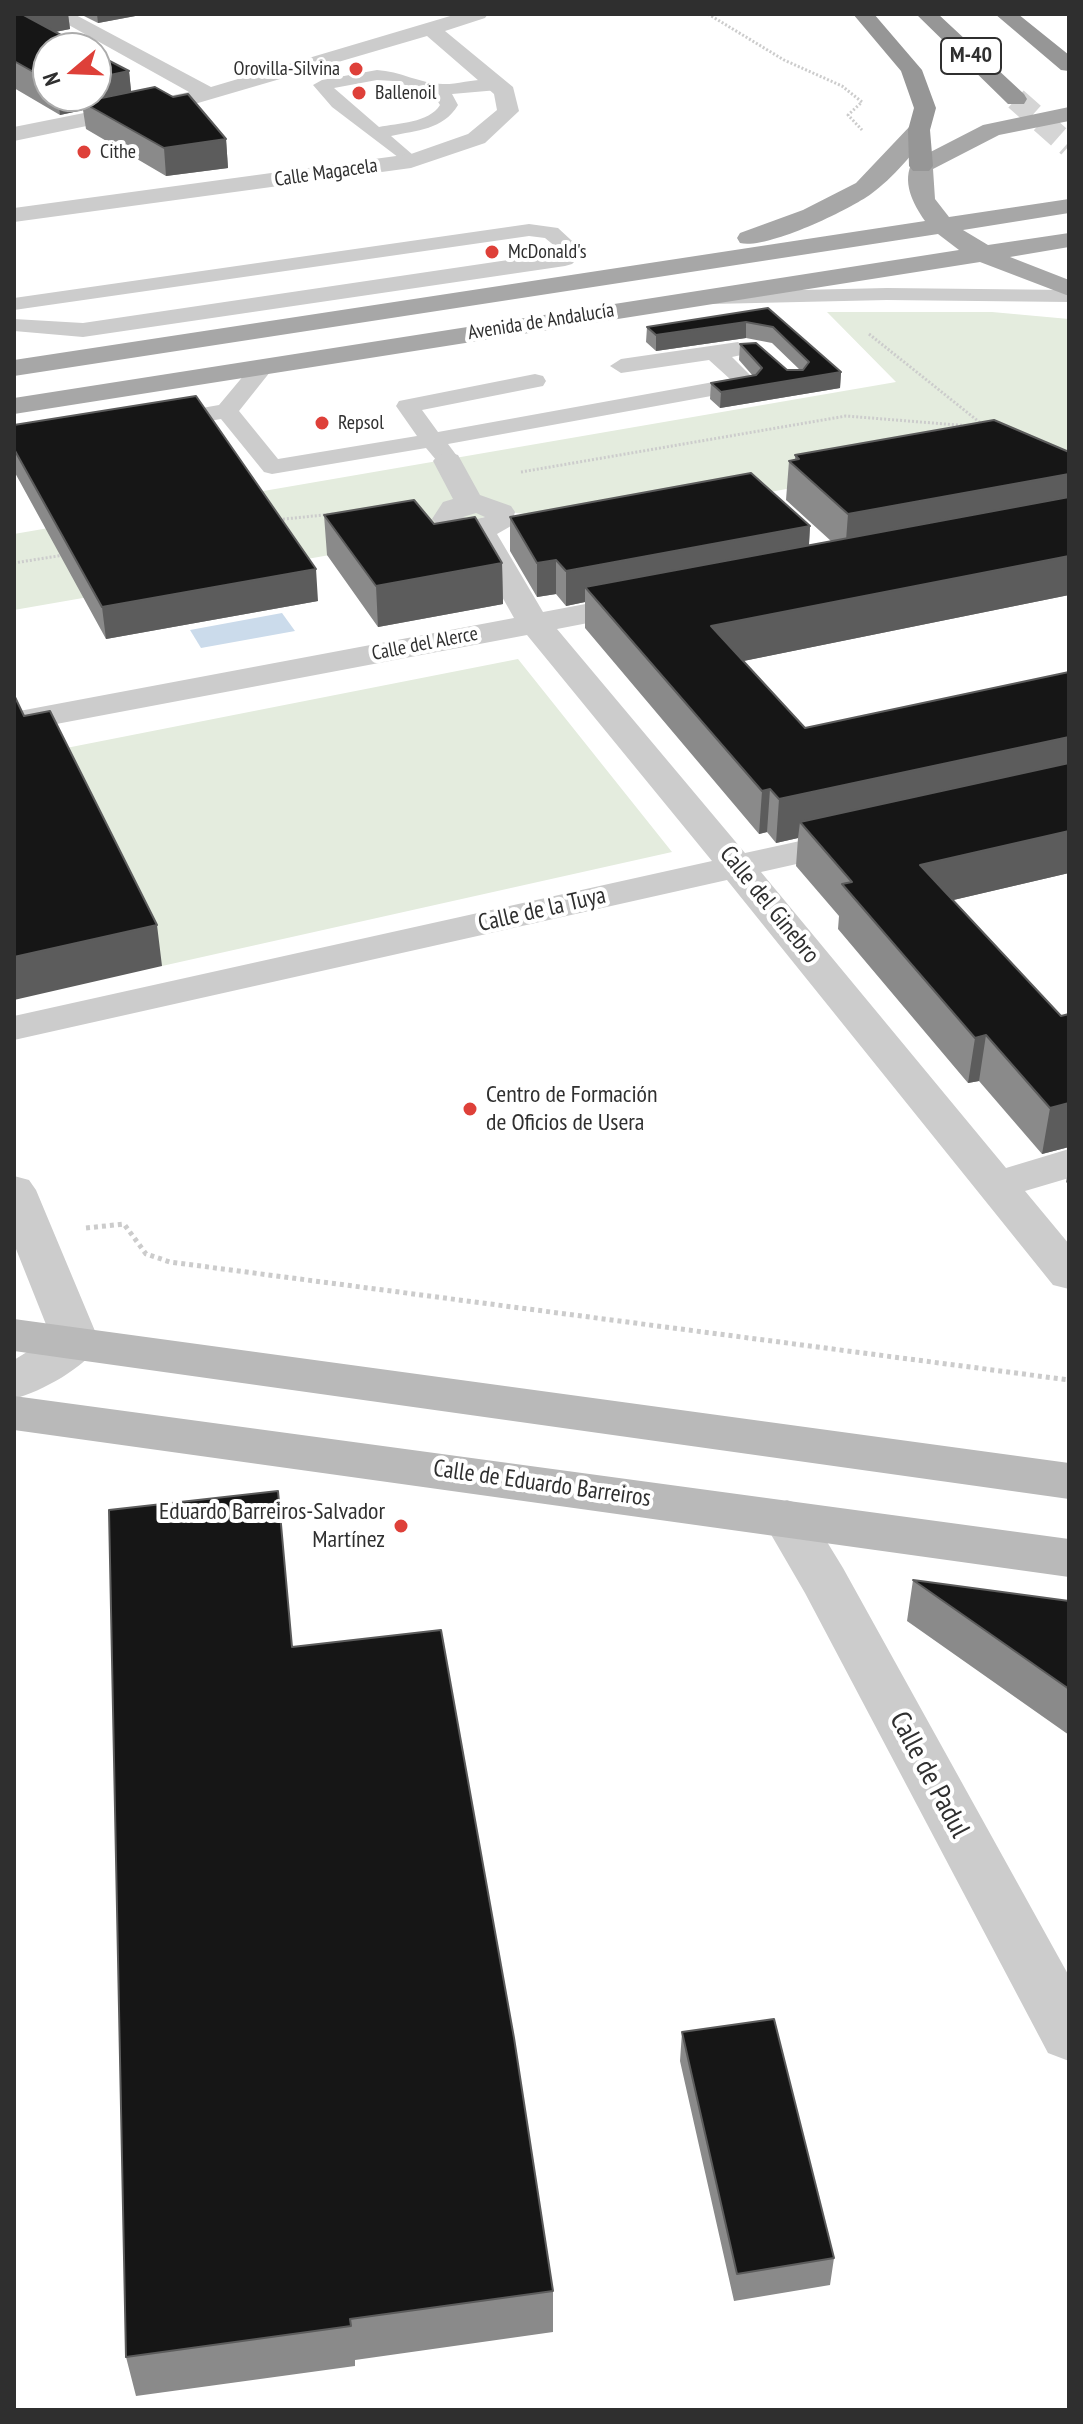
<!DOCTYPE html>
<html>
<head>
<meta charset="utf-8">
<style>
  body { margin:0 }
  #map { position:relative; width:1083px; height:2424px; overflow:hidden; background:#fff; font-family:"PT Sans Narrow",sans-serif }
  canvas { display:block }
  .frame { position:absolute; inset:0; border:16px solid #2f2f2f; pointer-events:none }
  .north { position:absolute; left:32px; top:32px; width:80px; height:80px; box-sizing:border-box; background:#fff; border:2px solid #acacac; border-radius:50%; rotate:251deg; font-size:22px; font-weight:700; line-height:32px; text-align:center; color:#2f2f2f }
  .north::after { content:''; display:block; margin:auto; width:28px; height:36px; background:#de4039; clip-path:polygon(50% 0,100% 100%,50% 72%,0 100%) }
</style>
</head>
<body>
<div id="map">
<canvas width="1083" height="2424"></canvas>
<div class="frame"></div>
<div class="north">N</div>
</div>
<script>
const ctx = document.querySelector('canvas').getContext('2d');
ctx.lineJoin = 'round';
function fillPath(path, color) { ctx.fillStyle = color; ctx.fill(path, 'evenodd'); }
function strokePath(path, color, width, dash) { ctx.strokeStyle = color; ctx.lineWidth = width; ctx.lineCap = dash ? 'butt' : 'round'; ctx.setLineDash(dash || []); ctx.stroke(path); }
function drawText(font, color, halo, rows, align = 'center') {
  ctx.font = font + ' "PT Sans Narrow",sans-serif'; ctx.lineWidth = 8; ctx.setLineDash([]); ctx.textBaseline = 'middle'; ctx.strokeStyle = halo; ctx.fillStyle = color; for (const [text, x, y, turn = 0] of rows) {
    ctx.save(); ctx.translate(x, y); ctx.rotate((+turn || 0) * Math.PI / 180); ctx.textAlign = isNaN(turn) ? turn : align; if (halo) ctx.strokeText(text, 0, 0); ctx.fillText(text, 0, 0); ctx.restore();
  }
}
fillPath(new Path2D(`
  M 827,312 L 992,312 L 1069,319 L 1069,479 L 991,451 L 598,524 L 502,511 L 416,540 L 14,610 L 14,534 L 896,382 Z
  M 518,659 L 672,852 L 162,966 L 56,750 Z`), '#e4ecde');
fillPath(new Path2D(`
  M 282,613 L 295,631 L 201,648 L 190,630 Z`), '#cbdbeb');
strokePath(new Path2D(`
  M 1016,99 L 1069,146`), '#d5d5d5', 23, [23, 11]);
strokePath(new Path2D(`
  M 708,14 L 784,60 L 842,86 L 862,102 L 848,115 L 862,130
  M 869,334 L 983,425
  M 521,472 L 846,416 L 970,426
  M 275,520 L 333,514
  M 14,563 L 64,555`), '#ccc', 3, [2, 2]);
strokePath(new Path2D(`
  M 86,1228 L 124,1224 L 146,1254 L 170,1262 L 1069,1380`), '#ccc', 5, [4, 4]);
fillPath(new Path2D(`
  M 377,70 C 400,71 423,85 445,84 C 462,84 494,73 507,85 L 498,90 L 452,94 L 458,105 C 443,130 417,130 391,136 L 420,161 L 411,167 L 332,107 L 313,85 L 322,80 ZM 377,80 L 393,81 L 433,94 L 440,105 C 429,123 398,123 379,127 L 334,88 Z
  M 529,224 L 558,228 L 584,252 L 572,264 L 565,266 L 83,337 L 14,331 L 14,319 L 83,323 L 562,252 L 545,238 L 529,236 L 14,310 L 14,298 Z
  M 887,288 L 1069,290 L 1069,302 L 887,300 L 712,304 L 701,298 L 712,292 Z
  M 738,342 L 749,349 L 746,354 L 732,357 L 758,383 L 755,388 L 448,444 L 457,456 L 445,463 L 437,461 L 426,448 L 272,474 L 264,472 L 221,419 L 162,429 L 150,422 L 162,415 L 219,405 L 255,362 L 271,362 L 274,367 L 239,411 L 278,459 L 417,436 L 396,406 L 399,401 L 535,374 L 543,376 L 546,381 L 543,386 L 422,410 L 438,432 L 730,379 L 709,360 L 621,373 L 610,366 L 621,359 Z`), '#ccc');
fillPath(new Path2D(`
  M 49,14 L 74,14 L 211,87 L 457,14 L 488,14 L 485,18 L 445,31 L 513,87 L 519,111 L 485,143 L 411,168 L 14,222 L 14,208 L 411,154 L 468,134 L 497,110 L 494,94 L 427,36 L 198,103 L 14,141 L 14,127 L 189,92 Z
  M 448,452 L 458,455 L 480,495 L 511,506 L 515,512 L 511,526 L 497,534 L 543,612 L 644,593 L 655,596 L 660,603 L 655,610 L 557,629 L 745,853 L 855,829 L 868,832 L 873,840 L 868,848 L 761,872 L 1006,1168 L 1069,1149 L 1069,1178 L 1025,1191 L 1069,1244 L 1069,1289 L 1053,1285 L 727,880 L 14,1040 L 14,1016 L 712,861 L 527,635 L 14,732 L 14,712 L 514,618 L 469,538 L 442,530 L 432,519 L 443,502 L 453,499 L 433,461 L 438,455 ZM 476,513 L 485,517 L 473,520 L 463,517 Z
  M 14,1176 L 29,1180 L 36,1190 L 100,1343 C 85,1368 42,1391 14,1399 L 14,1360 L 51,1337 L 14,1244 Z
  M 787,1500 L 805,1506 L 843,1568 L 1069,1976 L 1069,2061 L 1048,2053 L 805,1593 L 762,1519 L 769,1506 Z`), '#ccc');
fillPath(new Path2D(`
  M 14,1319 L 1069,1463 L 1069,1499 L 14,1351 Z
  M 14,1396 L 1069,1539 L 1069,1577 L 14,1430 Z`), '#b9b9b9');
fillPath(new Path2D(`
  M 1069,107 L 1069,121 L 999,135 L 933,169 L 935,199 L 949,217 L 1069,199 L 1069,213 L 963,230 L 988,245 L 1069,233 L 1069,247 L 1010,257 L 1069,280 L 1069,296 L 980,262 L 14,414 L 14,398 L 959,250 L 938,234 L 14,376 L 14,360 L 925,221 C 913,204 901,181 913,161 L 983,125 Z
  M 919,123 L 930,130 C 916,151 892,179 871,194 C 849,210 766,250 740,243 L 737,238 L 740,233 L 803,210 L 856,183 L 911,125 Z`), '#a7a7a7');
fillPath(new Path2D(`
  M 853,14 L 874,14 L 922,70 L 936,108 L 930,130 L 933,166 L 929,171 L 913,171 L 909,166 L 908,130 L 914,108 L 901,71 Z
  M 916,14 L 938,14 L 1024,94 L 1027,99 L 1024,104 L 1008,104 Z
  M 995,14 L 1018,14 L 1069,55 L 1069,71 L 1061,70 Z`), '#969696');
fillPath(new Path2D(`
  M 14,14 L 68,14 L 70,29 L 55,32 L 48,48 L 48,96 L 96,96 L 129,71 L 131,92 L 226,139 L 228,168 L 166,176 L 86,129 L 83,110 L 60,115 L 14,88 Z
  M 80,14 L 146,14 L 98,23 Z
  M 768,308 L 841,372 L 840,388 L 720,408 L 710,399 L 711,383 L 753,376 L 739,360 L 740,344 L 787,370 L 800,370 L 772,343 L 746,338 L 656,351 L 646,342 L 647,327 Z
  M 14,425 L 318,601 L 106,639 L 14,471 Z
  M 1069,452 L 1069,595 L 743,661 L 805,728 L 1069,873 L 953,900 L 1061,1016 L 1069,1014 L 1069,1147 L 1042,1154 L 979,1081 L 968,1083 L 838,929 L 839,916 L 796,866 L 798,838 L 776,843 L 767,832 L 759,834 L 585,628 L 585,602 L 566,606 L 556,594 L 537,597 L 510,551 L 510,517 L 810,526 L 809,545 L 831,541 L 786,500 L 789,461 L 795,460 L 795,455 Z
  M 324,515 L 434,524 L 502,563 L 503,604 L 378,627 L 327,555 Z
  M 1069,1167 L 1069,1185 L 1066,1182 Z
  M 913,1580 L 1069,1601 L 1069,1735 L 907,1621 Z
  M 292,1647 L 553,2291 L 553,2332 L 355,2360 L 355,2366 L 136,2396 L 126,2357 Z
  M 682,2032 L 834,2258 L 830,2285 L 734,2301 L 680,2061 Z`), '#8a8a8a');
fillPath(new Path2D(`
  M 17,14 L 68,14 L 70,29 L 20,39 Z
  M 97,14 L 146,14 L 98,23 Z
  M 129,71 L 132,100 L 82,102 L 83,110 L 60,115 L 58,96 L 96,96 L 96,78 Z
  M 226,139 L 228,168 L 166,176 L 164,148 Z
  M 746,322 L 746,338 L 656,351 L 656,335 Z
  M 841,372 L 840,388 L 720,408 L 721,392 Z
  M 1069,474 L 1069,508 L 845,554 L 848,514 Z
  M 810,526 L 808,560 L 585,587 L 585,602 L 566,606 L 566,571 Z
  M 1069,556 L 1069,595 L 709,668 L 711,626 Z
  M 556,560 L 556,594 L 537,597 L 537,563 Z
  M 502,563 L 503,604 L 378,627 L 376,586 Z
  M 316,569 L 318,601 L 106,639 L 102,607 Z
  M 1069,737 L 1069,778 L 800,822 L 798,838 L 776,843 L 779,799 Z
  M 770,789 L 767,832 L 759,834 L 762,791 Z
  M 1069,831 L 1069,873 L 915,909 L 920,865 Z
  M 157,925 L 162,966 L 14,1000 L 14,957 Z
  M 986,1035 L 979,1081 L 968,1083 L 975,1038 Z
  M 1069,1103 L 1069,1147 L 1042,1154 L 1050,1108 Z`), '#5c5c5c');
const building = new Path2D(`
  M 14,14 L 22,14 L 85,48 L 48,48 L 48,80 L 14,61 Z
  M 96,54 L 129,71 L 96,78 Z
  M 155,87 L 173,97 L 188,94 L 226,139 L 164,148 L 82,102 Z
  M 768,308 L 841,372 L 721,392 L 711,383 L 756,375 L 762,368 L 740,344 L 756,343 L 787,370 L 803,370 L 809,362 L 773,327 L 746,322 L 656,335 L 647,327 Z
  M 196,396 L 316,569 L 102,607 L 14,449 L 14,425 Z
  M 994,420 L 1069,452 L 1069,474 L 848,514 L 789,461 L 799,459 L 795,455 Z
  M 751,473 L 810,526 L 566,571 L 556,560 L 537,563 L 510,517 Z
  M 1069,497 L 1069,556 L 711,626 L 805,728 L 1069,672 L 1069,737 L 779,799 L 770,789 L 762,791 L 585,587 Z
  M 414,500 L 434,524 L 475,517 L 502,563 L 376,586 L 324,515 Z
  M 14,695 L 24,716 L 50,711 L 157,925 L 14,957 Z
  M 1069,763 L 1069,831 L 920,865 L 1061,1016 L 1069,1014 L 1069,1103 L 1050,1108 L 986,1035 L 975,1038 L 842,884 L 852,882 L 800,822 Z
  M 278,1491 L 292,1647 L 441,1630 L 514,2038 L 553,2291 L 350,2319 L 351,2326 L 126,2357 L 109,1510 Z
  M 913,1580 L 1069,1601 L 1069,1689 Z
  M 774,2019 L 834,2258 L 737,2274 L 682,2032 Z`);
fillPath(building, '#161616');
strokePath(building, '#5c5c5c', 2);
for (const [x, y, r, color] of [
  [356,69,8,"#de4039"],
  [359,93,8,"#de4039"],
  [84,152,8,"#de4039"],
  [492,252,8,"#de4039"],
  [322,423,8,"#de4039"],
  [470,1109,8,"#de4039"],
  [401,1526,8,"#de4039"]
]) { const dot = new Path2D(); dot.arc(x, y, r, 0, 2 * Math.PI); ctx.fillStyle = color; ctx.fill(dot); strokePath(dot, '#fff', 3); }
drawText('20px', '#2f2f2f', '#fff', [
  ["Orovilla-Silvina",340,69,"right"],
  ["Ballenoil",375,93],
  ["Cithe",100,152],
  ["McDonald's",508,252],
  ["Repsol",338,423]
], 'left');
drawText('20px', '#2f2f2f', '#fff', [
  ["Calle Magacela",326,173,-8],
  ["Avenida de Andalucía",541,322,-9],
  ["Calle del Alerce",425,644,-11]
]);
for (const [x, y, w] of [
  [971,56,60]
]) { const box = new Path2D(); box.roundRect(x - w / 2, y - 18, w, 36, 6); ctx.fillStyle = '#fff'; ctx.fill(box); strokePath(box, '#2f2f2f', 2); }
drawText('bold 22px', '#2f2f2f', null, [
  ["M-40",971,56]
]);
drawText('24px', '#2f2f2f', '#fff', [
  ["Calle del Ginebro",769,905,51],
  ["Calle de la Tuya",542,910,-13],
  ["Calle de Eduardo Barreiros",542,1484,8]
]);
drawText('24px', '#2f2f2f', '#fff', [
  ["Centro de Formación",486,1095],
  ["de Oficios de Usera",486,1123],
  ["Eduardo Barreiros-Salvador",385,1512,"right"],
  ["Martínez",385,1540,"right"]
], 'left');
drawText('28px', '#2f2f2f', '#fff', [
  ["Calle de Padul",929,1775,62]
]);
</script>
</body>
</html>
